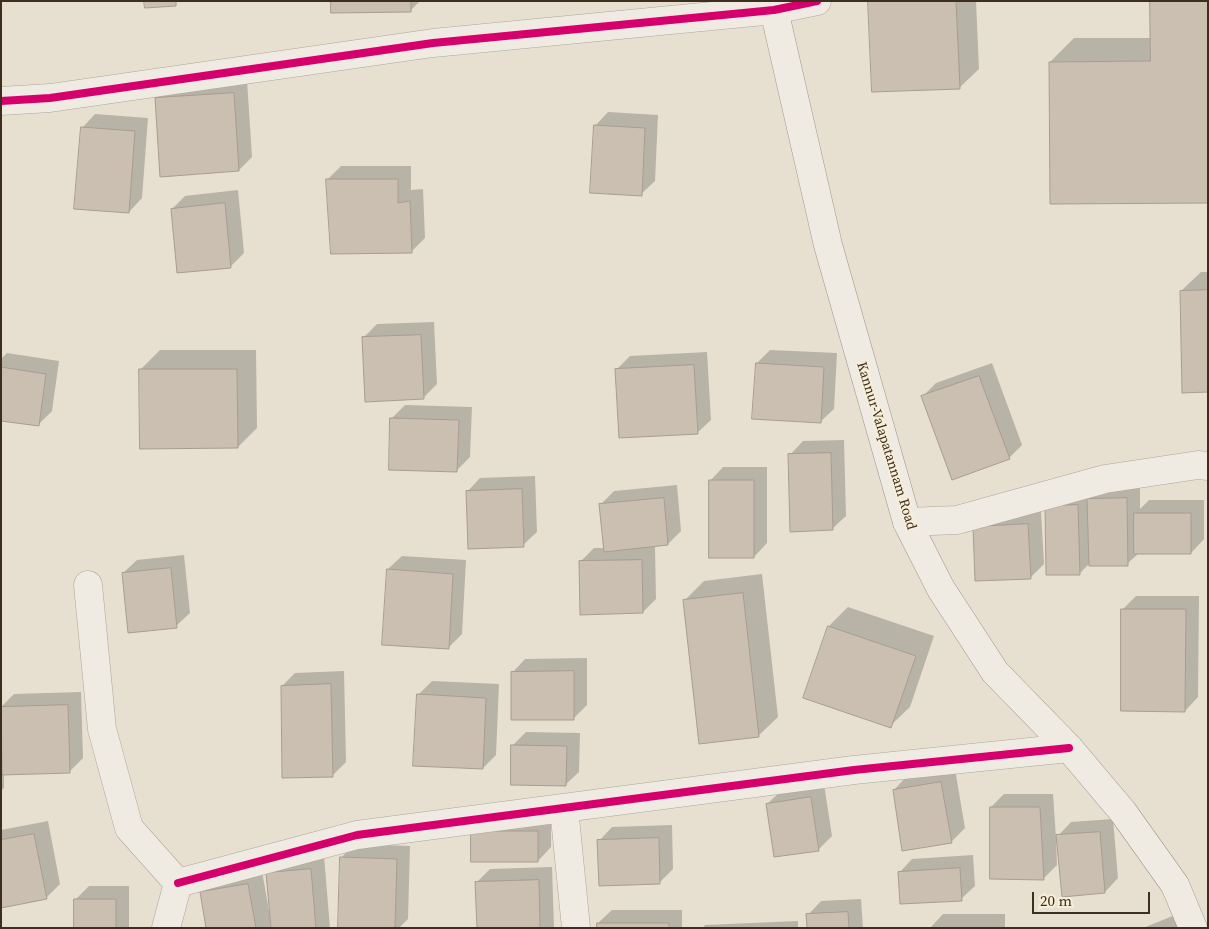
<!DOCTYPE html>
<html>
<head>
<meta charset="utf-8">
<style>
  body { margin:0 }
  #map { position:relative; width:1209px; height:929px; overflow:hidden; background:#e7e0d1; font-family:"Source Serif 4",serif }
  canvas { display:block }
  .frame { position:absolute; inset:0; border:2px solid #3d2e20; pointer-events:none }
  .scale { position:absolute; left:1032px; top:892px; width:118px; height:22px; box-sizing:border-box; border:2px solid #3d2e20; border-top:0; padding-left:6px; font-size:15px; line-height:18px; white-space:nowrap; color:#3d2e20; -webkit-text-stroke:4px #f7eed8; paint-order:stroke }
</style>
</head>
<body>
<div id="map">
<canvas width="1209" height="929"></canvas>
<div class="frame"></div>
<div class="scale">20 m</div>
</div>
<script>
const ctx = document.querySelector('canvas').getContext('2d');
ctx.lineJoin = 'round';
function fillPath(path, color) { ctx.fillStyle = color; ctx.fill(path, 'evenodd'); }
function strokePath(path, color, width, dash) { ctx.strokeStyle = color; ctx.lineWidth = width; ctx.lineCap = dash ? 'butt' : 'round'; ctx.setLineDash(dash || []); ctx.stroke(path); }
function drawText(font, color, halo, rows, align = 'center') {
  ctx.font = font + ' "Source Serif 4",serif'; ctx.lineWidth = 4; ctx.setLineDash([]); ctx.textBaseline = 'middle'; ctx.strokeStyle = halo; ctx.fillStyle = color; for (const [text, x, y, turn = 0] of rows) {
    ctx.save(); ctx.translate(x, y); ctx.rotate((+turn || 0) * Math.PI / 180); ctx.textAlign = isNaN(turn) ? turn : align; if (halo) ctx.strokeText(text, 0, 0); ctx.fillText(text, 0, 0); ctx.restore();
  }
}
fillPath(new Path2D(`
  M 332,1 L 420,1 L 410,11 Z
  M 870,1 L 976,1 L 979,69 L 959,88 Z
  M 1074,38 L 1151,38 L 1208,202 L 1050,62 Z
  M 247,80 L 252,157 L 239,170 L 156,98 L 170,85 Z
  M 608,112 L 658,115 L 655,181 L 641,194 L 595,126 Z
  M 95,114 L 148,118 L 142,198 L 129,212 L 82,128 Z
  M 341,166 L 411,166 L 411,190 L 423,189 L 425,238 L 411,252 L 327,180 Z
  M 238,190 L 244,253 L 230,267 L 172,209 L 185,196 Z
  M 1201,272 L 1208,272 L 1208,391 L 1181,291 Z
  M 434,322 L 437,384 L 423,398 L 363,338 L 377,324 Z
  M 160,350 L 256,350 L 257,428 L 238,447 L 140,370 Z
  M 770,350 L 837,353 L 834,409 L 820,422 L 757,363 Z
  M 707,352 L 711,420 L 697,433 L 616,370 L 630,356 Z
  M 7,353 L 59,361 L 52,411 L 38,425 L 1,419 L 1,359 Z
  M 992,363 L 1022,445 L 1009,458 L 923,396 L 936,383 Z
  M 405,405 L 472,407 L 470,457 L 457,470 L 391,419 Z
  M 844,440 L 846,516 L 832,529 L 790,455 L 803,441 Z
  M 723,467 L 767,467 L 767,543 L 754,557 L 710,481 Z
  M 535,476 L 537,532 L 523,545 L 467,492 L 480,478 Z
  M 677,485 L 681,531 L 668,544 L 655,546 L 656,599 L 643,612 L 580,562 L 594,548 L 605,548 L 601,504 L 614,491 Z
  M 1140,485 L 1140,509 L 1149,500 L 1204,500 L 1204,539 L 1191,553 L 1139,553 L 1127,564 L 1090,563 L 1079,574 L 1047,574 L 1060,493 L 1101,486 Z
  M 1041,511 L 1044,564 L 1030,578 L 977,580 L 988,513 Z
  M 184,555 L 190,613 L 176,626 L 123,573 L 137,560 Z
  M 402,556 L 466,560 L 462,634 L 448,648 L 388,569 Z
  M 762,574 L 778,717 L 758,736 L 684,601 L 704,581 Z
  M 1136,596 L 1199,596 L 1198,697 L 1185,711 L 1123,609 Z
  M 848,607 L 934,636 L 910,707 L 890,726 L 829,626 Z
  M 587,658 L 587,705 L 574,718 L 512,673 L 525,659 Z
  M 344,671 L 346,762 L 332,776 L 282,686 L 295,673 Z
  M 432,681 L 499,684 L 496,755 L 483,768 L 418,695 Z
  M 81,692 L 83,758 L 70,771 L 4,774 L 4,788 L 1,791 L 1,707 L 14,694 Z
  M 526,732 L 580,733 L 579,772 L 565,785 L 513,745 Z
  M 955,769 L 965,828 L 951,842 L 894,790 L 907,776 Z
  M 824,784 L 832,836 L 818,850 L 767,804 L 781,791 Z
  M 1004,794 L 1053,794 L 1056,838 L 1071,822 L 1113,819 L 1118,878 L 1105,892 L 1058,838 L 1056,839 L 1057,865 L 1044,878 L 991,807 Z
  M 551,818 L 551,847 L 538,861 L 472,832 Z
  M 48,821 L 60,884 L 47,897 L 1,906 L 1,830 Z
  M 672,825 L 673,869 L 660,882 L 599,841 L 612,827 Z
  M 354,844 L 410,846 L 408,919 L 399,928 L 340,928 L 341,858 Z
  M 973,855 L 975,886 L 961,899 L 899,873 L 912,859 Z
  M 324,856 L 330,928 L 208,928 L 201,892 L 215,879 L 262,871 L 269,911 L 271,910 L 267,874 L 281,860 Z
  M 552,867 L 554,928 L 478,928 L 477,882 L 490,869 Z
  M 89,886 L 129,886 L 129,928 L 75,928 L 75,900 Z
  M 861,899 L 863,928 L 808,928 L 808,915 L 821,901 Z
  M 612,910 L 682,910 L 682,928 L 598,928 L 598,923 Z
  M 1180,913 L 1186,928 L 1143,928 Z
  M 943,914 L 1005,914 L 1005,928 L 930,928 Z
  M 798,921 L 798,928 L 703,928 L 705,925 Z`), '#0003');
const building = new Path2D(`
  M 144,1 L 176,1 L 176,6 L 145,8 Z
  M 331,1 L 411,1 L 411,12 L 331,13 Z
  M 868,1 L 956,1 L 960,89 L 872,92 Z
  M 1150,1 L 1208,1 L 1208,203 L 1050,204 L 1049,62 L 1150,61 Z
  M 234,93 L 239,171 L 160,177 L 155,98 Z
  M 594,125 L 645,128 L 642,196 L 590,193 Z
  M 81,127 L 135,131 L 129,213 L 74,209 Z
  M 326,179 L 398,179 L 398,203 L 410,201 L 412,253 L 331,254 Z
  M 225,203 L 231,268 L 177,273 L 171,209 Z
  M 1208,290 L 1208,392 L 1182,393 L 1180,291 Z
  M 421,335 L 424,399 L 365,402 L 362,337 Z
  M 756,363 L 824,367 L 821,423 L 752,419 Z
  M 694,365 L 698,434 L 619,438 L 615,369 Z
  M 1,367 L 46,374 L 39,426 L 1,421 Z
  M 139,369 L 237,369 L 238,448 L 140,449 Z
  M 979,376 L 1010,459 L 952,480 L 921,396 Z
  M 390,418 L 459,420 L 457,472 L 389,470 Z
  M 831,453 L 833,530 L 790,532 L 788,454 Z
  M 709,480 L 754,480 L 754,558 L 709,558 Z
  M 522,489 L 524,547 L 468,549 L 466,491 Z
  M 664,498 L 668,545 L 604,552 L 599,504 Z
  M 1127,498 L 1128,566 L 1089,566 L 1087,499 Z
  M 1078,505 L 1080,575 L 1046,575 L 1045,506 Z
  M 1134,513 L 1191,513 L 1191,554 L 1134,554 Z
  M 1028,524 L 1031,579 L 975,581 L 973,527 Z
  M 642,560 L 643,613 L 580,615 L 579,561 Z
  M 171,568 L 177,628 L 128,633 L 122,573 Z
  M 387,569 L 453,574 L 449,649 L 382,645 Z
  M 743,593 L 759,737 L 699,744 L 683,600 Z
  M 1121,609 L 1186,609 L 1185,712 L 1121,711 Z
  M 828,626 L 916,656 L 891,728 L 803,698 Z
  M 574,671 L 574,720 L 511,720 L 511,672 Z
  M 331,684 L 333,777 L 282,778 L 281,686 Z
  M 417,694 L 486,698 L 483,769 L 413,766 Z
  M 68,705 L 70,773 L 2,775 L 1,707 Z
  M 511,745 L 567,746 L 566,786 L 511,785 Z
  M 941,782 L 952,843 L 902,851 L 893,790 Z
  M 811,797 L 819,851 L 774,857 L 766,804 Z
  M 990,807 L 1040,807 L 1044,880 L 990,879 Z
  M 471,831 L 538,831 L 538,862 L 471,862 Z
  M 1100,832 L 1105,893 L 1062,897 L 1056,835 Z
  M 34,834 L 47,899 L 1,908 L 1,840 Z
  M 659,838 L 660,884 L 599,886 L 597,840 Z
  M 340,857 L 397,859 L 395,928 L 338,928 Z
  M 960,868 L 962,901 L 900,904 L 898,872 Z
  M 311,869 L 316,928 L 271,928 L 266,873 Z
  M 539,880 L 540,928 L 477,928 L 475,882 Z
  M 248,884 L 256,928 L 206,928 L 200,892 Z
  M 74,899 L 116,899 L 116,928 L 74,928 Z
  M 848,912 L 849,928 L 807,928 L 806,914 Z
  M 597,923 L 669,923 L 669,928 L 597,928 Z`);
fillPath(building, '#cbbfb2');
strokePath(building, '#a89c90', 1);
const street = new Path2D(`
  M 1,101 L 50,98 L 433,43 L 774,10 L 817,1
  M 907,522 L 957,520 L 1105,479 L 1198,465 L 1208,466
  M 88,585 L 102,729 L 129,828 L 178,883
  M 564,808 L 576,928
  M 178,883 L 357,835 L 854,770 L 1069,748
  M 166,928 L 178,883`);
const secondary = new Path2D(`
  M 772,1 L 828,245 L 907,522 L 941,589 L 995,672 L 1069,748 L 1123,812 L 1175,885 L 1193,928`);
strokePath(street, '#ada599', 29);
strokePath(secondary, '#9c958a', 29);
strokePath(street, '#efebe3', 28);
strokePath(secondary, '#efebe3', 28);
strokePath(new Path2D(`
  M 1,101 L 50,98 L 433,43 L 774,10 L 817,1
  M 178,883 L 357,835 L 854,770 L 1069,748`), '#d6006c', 8);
drawText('14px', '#3d2e20', '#f7eed8', [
  ["Kannur-Valapatannam Road",886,446,73]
]);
</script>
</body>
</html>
